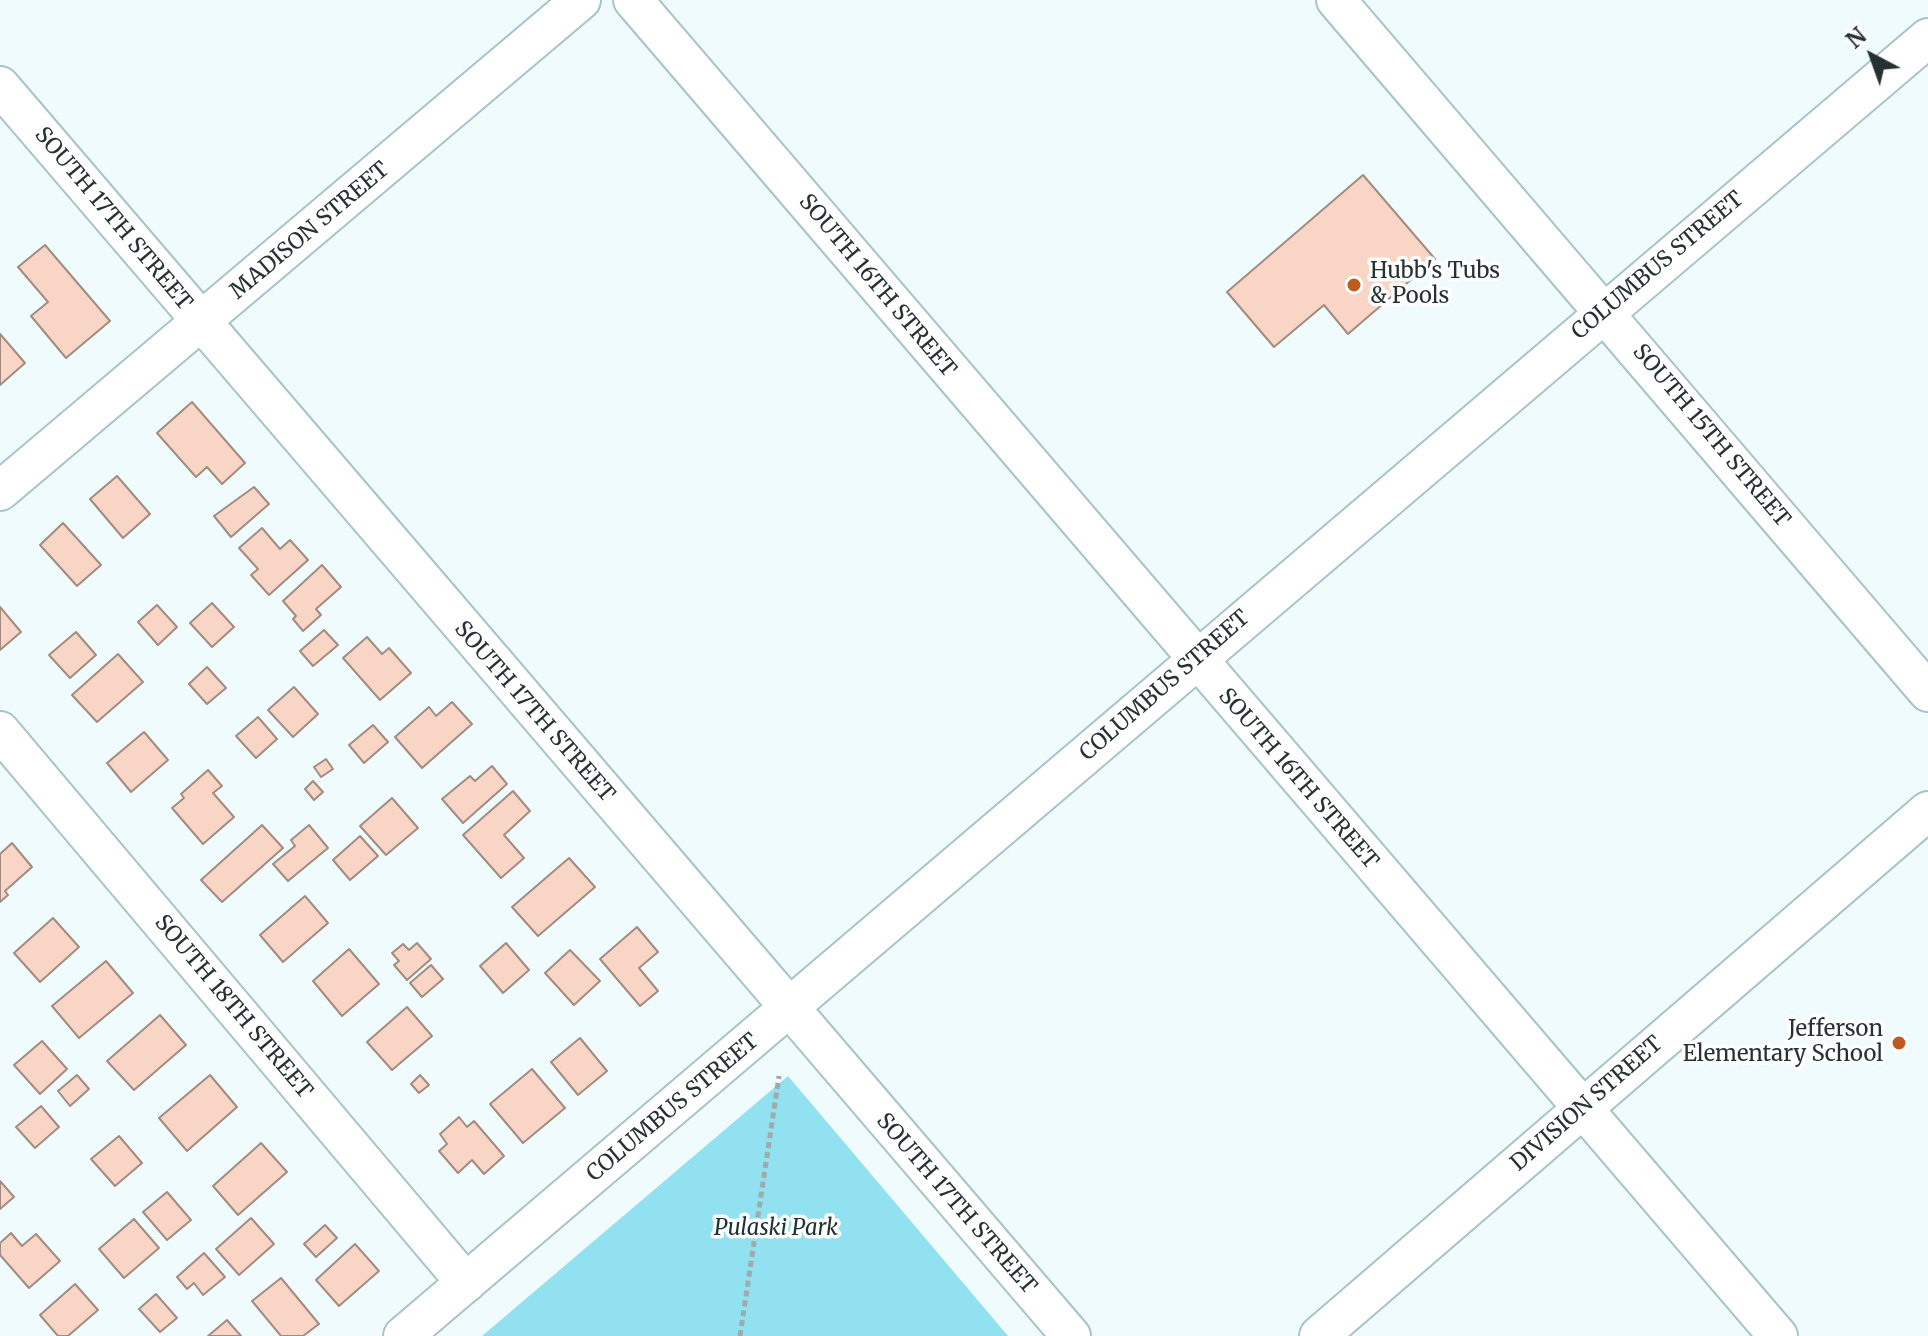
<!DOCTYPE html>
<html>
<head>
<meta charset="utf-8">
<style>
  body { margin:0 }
  #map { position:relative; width:1928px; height:1336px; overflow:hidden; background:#f0fbfd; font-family:Merriweather,serif }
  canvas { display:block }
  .north { position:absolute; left:1832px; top:16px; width:80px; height:80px; -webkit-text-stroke:6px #fff; paint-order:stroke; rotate:319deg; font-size:22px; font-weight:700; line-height:32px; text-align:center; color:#263133 }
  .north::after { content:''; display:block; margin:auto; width:28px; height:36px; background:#263133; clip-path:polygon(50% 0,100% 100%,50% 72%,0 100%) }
</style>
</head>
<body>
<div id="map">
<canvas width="1928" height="1336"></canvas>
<div class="north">N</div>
</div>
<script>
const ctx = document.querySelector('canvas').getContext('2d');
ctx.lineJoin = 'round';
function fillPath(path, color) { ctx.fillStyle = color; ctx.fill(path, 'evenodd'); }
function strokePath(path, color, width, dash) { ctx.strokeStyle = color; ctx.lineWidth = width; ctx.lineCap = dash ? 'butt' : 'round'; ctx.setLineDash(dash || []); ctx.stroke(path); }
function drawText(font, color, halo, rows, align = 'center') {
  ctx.font = font + ' Merriweather,serif'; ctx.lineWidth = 7; ctx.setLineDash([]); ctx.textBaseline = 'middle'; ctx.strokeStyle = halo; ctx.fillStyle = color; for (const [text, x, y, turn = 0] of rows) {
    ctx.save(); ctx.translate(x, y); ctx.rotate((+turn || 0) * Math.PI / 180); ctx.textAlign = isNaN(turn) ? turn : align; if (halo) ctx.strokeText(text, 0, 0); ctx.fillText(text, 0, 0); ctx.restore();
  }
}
fillPath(new Path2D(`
  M 788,1076 L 1008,1336 L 482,1336 Z`), '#91e1f0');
const building = new Path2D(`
  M 1363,175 L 1435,259 L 1348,334 L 1324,305 L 1274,347 L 1227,292 Z
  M 45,245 L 110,321 L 66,358 L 31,316 L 48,302 L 18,267 Z
  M 0,334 L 25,363 L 0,385 Z
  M 192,402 L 245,463 L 222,484 L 207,467 L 196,477 L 157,433 Z
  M 117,476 L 150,514 L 123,538 L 90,499 Z
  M 254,487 L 269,504 L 231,537 L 214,516 Z
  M 63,523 L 101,565 L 77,586 L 40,545 Z
  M 262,528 L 280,549 L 290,540 L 308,560 L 269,595 L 251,575 L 258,569 L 239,548 Z
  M 322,565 L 341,587 L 316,609 L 321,615 L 303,631 L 293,619 L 296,616 L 283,601 Z
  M 212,603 L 234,627 L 212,647 L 190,623 Z
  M 157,605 L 177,627 L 158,645 L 138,622 Z
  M 0,607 L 21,632 L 0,650 Z
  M 324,630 L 338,645 L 313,666 L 300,651 Z
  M 76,632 L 96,655 L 70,678 L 49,655 Z
  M 367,637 L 382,654 L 389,648 L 411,673 L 380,700 L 343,658 Z
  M 118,654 L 143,682 L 97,722 L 72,695 Z
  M 207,667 L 226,688 L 207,704 L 189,684 Z
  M 294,687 L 318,714 L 293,737 L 268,710 Z
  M 452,702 L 472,724 L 422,768 L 395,737 L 429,707 L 436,716 Z
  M 258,717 L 277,739 L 256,758 L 236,736 Z
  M 373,725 L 388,742 L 364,763 L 349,745 Z
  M 144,732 L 168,760 L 131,792 L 107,763 Z
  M 326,759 L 333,769 L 321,777 L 314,767 Z
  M 492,766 L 507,784 L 463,823 L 442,799 L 470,776 L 475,781 Z
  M 208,770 L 222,786 L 213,793 L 234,817 L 203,844 L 172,808 L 184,798 L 181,794 Z
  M 313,781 L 323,792 L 314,800 L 305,789 Z
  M 513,791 L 530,811 L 504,835 L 524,858 L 501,878 L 463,835 Z
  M 392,798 L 418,828 L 386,855 L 360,826 Z
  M 262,825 L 283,848 L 222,902 L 201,880 Z
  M 309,825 L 328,848 L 288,881 L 273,864 L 295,846 L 291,840 Z
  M 360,836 L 378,856 L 350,880 L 333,860 Z
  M 12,843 L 32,867 L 5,891 L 8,895 L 0,902 L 0,854 Z
  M 569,858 L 595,887 L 538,936 L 512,907 Z
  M 305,896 L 328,923 L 283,962 L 260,935 Z
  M 53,918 L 79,947 L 40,982 L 14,953 Z
  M 637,927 L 658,952 L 639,968 L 658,991 L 640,1006 L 600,959 Z
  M 417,943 L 431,959 L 407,980 L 394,965 L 399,961 L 392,953 L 403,944 L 409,950 Z
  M 506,943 L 529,970 L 503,993 L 480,966 Z
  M 349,949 L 379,984 L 342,1016 L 313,981 Z
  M 570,950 L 600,981 L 574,1005 L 545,973 Z
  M 106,961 L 133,993 L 79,1038 L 52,1006 Z
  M 431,965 L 443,979 L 422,997 L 410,983 Z
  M 407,1007 L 432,1036 L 392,1070 L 367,1042 Z
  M 160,1015 L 186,1045 L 134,1090 L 107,1061 Z
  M 580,1038 L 607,1071 L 578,1095 L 551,1062 Z
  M 42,1041 L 67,1069 L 40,1094 L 14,1065 Z
  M 532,1069 L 565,1108 L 523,1143 L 490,1104 Z
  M 77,1075 L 89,1089 L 70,1106 L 58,1091 Z
  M 210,1075 L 237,1107 L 187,1151 L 159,1118 Z
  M 420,1075 L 429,1085 L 419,1093 L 411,1084 Z
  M 41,1106 L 59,1127 L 35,1148 L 16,1127 Z
  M 459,1117 L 467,1127 L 474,1121 L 504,1156 L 484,1174 L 472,1160 L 458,1173 L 439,1151 L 447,1144 L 440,1134 Z
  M 119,1136 L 142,1163 L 115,1186 L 91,1159 Z
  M 261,1143 L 287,1172 L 238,1215 L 213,1186 Z
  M 0,1181 L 14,1197 L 0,1209 Z
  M 167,1192 L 191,1220 L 167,1240 L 143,1212 Z
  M 251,1218 L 274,1244 L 239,1275 L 216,1249 Z
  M 134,1219 L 159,1248 L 124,1278 L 99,1249 Z
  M 325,1225 L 337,1238 L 316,1257 L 304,1244 Z
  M 11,1233 L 22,1246 L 36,1234 L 60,1261 L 29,1288 L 0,1255 L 0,1243 Z
  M 355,1244 L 379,1271 L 339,1306 L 316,1280 Z
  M 204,1253 L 225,1277 L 203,1295 L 194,1283 L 187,1289 L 177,1277 Z
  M 281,1278 L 319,1324 L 303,1336 L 281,1336 L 252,1301 Z
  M 75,1284 L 98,1310 L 68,1336 L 58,1336 L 40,1315 Z
  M 156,1294 L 177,1318 L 160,1332 L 139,1309 Z
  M 227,1320 L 241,1336 L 208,1336 Z`);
fillPath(building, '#f8d5c4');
strokePath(building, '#a28c82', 2);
const minor = new Path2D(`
  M 633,0 L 1778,1336
  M 1336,0 L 1928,692
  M 0,86 L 1071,1336
  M 0,491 L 581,0
  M 0,731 L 466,1283
  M 403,1336 L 1928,38
  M 1319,1336 L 1928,811`);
strokePath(minor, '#a8c3c9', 42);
strokePath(new Path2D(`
  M 740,1336 L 779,1076`), '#9faaac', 5, [6, 4]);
strokePath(minor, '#fff', 38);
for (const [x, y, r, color] of [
  [1354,285,8,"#be5c20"],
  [1899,1043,8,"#be5c20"]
]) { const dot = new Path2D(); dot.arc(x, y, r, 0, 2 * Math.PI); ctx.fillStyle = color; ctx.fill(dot); strokePath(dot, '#fff', 3); }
drawText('22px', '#263133', '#fff', [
  ["SOUTH 17TH STREET",113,219,50],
  ["MADISON STREET",310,231,-40],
  ["COLUMBUS STREET",1658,266,-40],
  ["SOUTH 16TH STREET",877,286,50],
  ["SOUTH 15TH STREET",1711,436,50],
  ["COLUMBUS STREET",1165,686,-41],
  ["SOUTH 17TH STREET",534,712,49],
  ["SOUTH 16TH STREET",1298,779,49],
  ["SOUTH 18TH STREET",233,1007,50],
  ["DIVISION STREET",1587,1104,-41],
  ["COLUMBUS STREET",673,1108,-40],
  ["SOUTH 17TH STREET",956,1204,49]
]);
drawText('22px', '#263133', '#fff', [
  ["Hubb's Tubs",1370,272],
  ["& Pools",1370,297],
  ["Jefferson",1883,1030,"right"],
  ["Elementary School",1883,1055,"right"]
], 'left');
drawText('italic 22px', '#1b3135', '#fff', [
  ["Pulaski Park",776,1229]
]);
</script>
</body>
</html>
